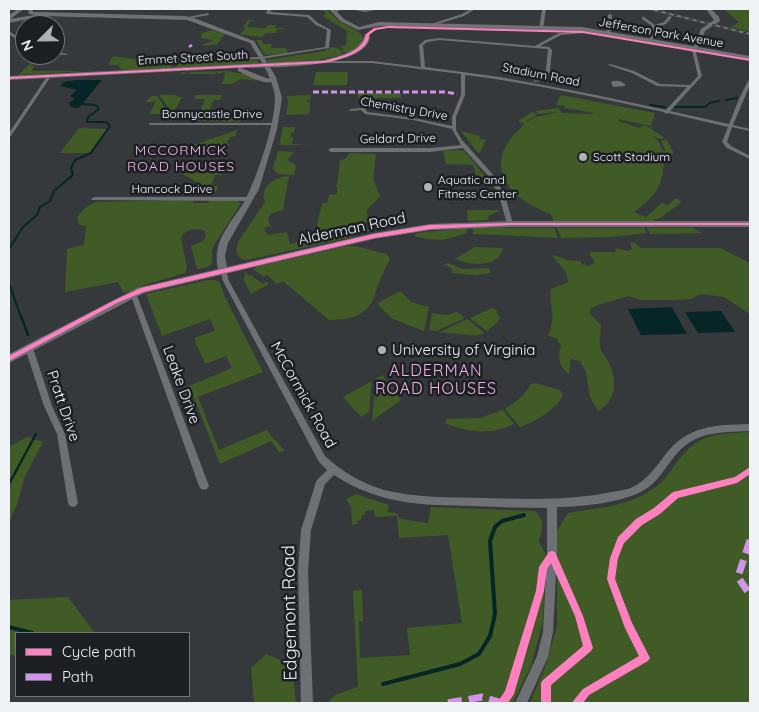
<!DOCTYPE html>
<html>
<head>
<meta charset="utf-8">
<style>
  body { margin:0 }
  #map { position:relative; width:759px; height:712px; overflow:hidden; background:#36393c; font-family:Quicksand,sans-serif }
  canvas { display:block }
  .frame { position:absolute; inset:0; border:10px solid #eff3f8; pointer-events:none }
  .legend { position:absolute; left:15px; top:632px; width:175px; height:65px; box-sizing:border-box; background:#1c1f23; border:1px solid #707478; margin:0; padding:6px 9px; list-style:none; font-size:15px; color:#eff3f8 }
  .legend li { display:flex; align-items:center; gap:10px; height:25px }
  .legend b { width:25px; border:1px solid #707478 }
  .north { position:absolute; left:15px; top:15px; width:50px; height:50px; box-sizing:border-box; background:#1c1f23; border:1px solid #707478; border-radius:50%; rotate:247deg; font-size:14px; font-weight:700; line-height:20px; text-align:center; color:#eff3f8 }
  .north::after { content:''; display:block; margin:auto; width:18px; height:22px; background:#aeb2b6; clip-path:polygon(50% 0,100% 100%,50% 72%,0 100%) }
</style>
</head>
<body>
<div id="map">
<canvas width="759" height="712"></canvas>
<div class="frame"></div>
<ul class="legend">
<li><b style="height:6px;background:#ff80c0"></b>Cycle path</li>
<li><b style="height:6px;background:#d193ec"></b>Path</li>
</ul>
<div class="north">N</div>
</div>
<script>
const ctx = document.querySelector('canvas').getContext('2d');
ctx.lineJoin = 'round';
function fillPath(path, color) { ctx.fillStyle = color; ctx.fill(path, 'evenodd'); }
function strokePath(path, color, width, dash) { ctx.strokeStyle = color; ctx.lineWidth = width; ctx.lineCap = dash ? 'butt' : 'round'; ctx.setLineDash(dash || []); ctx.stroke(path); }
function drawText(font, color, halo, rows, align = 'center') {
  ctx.font = font + ' Quicksand,sans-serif'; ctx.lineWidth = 5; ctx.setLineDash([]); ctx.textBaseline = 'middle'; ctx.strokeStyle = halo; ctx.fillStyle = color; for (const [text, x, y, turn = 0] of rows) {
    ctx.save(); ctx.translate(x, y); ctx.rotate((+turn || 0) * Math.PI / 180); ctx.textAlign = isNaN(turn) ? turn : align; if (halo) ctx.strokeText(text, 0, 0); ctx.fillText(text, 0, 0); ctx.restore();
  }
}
fillPath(new Path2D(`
  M 314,9 L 326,9 L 339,21 L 360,33 L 363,37 C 362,46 354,50 346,53 L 341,50 L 344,48 L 341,48 L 341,46 L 346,46 L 347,31 L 323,16 L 326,14 L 324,11 Z
  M 750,9 L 750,32 L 731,27 L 739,22 L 725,10 Z
  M 248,20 L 257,20 L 250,21 L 247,27 L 266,28 L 268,25 L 276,25 L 275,28 L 287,28 L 277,30 L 276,33 L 280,33 L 265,33 L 263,37 L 251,36 L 240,34 L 246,28 L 243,27 Z
  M 212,30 L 225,34 L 217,44 L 206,46 L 202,45 L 214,40 L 201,38 L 202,33 Z
  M 256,40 L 262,40 L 263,44 L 272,44 L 271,48 L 286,48 L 288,53 L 265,55 Z
  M 332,47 L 338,48 L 344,54 L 325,59 L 270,64 L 267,60 L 324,51 Z
  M 113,56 L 146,61 L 176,61 L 171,68 L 126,70 L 121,69 L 118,65 L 108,65 Z
  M 34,60 L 36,60 L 31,65 L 35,66 L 31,71 L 85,71 L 18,75 Z
  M 257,60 L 260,64 L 175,68 L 180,61 Z
  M 227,71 L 244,74 L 260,81 L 241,79 L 232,84 L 220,84 L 223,82 L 225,72 L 217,74 L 217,72 L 214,74 L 189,74 L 190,72 L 186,72 L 186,74 L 181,74 L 182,72 L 152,73 Z
  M 316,72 L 348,72 L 347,85 L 313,85 Z
  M 314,93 L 389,93 L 401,94 L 401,98 L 358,98 L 358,94 Z
  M 159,95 L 175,95 L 184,98 L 181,99 L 173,113 Z
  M 196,95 L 222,95 L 220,100 L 214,100 L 205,120 L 217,118 L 219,112 L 222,112 L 222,114 L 234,113 L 232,118 L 240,118 L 240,122 L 196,121 L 205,99 L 194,99 Z
  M 311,95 L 311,99 L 306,101 L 310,103 L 309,114 L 286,115 L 288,104 L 287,96 Z
  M 561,95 L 655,113 L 651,126 L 619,119 L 618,121 L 639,128 L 645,125 L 665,138 L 659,139 L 653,136 L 659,142 L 663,151 L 666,151 L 661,141 L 667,140 L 674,154 L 663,153 C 666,181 657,196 634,212 L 646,217 L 662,203 L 668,205 L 676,198 L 681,201 L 680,203 L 663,216 L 651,222 L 554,222 L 551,214 C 504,197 480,161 525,124 L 518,121 L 532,112 L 537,115 L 525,122 L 527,122 L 536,117 L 559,112 L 539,114 L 535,111 L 559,108 L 562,113 L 593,114 L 594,113 L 565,108 L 565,106 L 556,105 Z
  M 152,96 L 157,96 L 169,114 L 149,114 L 156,102 L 145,102 Z
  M 283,127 L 295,127 L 294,132 L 291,133 L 290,137 L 293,138 L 292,144 L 310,145 L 279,145 Z
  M 79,128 L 107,129 L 89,153 L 60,153 Z
  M 237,130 L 235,136 L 230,137 L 227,143 L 230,146 L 191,146 Z
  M 461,131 L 480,136 L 479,139 L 486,140 L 479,154 Z
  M 460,150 L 464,151 L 491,183 L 478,182 L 473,165 L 446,164 L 443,151 Z
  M 278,151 L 294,152 L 287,160 L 296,165 L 294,175 L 277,174 L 273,168 Z
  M 350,153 L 376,154 L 373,179 L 380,196 L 367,210 L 368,222 L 326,230 L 321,230 L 317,225 L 322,203 L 327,203 L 329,195 L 337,194 L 337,187 L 335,186 L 337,185 L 340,160 L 345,159 Z
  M 180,173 L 223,173 L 223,175 L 215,175 L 211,186 L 218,186 L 216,192 Z
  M 289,176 L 283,210 L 271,214 L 268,218 L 271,226 L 264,228 L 267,235 L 287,232 L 290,244 L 364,227 L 372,230 L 348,238 L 246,260 L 240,258 L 236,251 L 238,242 L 265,202 C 259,185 276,177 289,176 Z
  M 194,200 L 193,203 L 208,203 L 209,200 L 236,201 L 241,203 L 214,245 L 212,251 L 212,263 L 208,267 L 197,269 L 191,246 L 203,241 L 206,236 L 205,231 C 197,228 186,228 181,237 L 187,268 L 185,273 L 151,283 L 124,293 L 118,282 L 65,292 L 67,249 L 84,245 L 86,226 L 79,225 L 77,217 L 86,207 L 96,202 Z
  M 467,210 L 501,210 L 488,216 L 489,220 L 468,221 Z
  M 466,228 L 467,233 L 443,240 L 426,239 L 414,236 L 417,233 Z
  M 473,228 L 554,228 L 558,238 L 479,234 L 473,234 Z
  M 557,228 L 644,228 L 647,233 L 612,237 L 561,238 Z
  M 647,228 L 693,228 L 702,233 L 650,234 Z
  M 634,242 L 641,248 L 720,248 L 750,263 L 750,314 L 724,297 L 701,294 L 691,299 L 675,300 L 640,300 L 629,296 L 601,304 L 591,308 L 590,314 L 601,325 C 601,332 599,339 600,345 C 600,352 606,357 609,363 C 617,381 617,401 598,411 L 590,397 L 586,372 L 580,361 L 571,359 L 569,374 C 559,367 557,357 561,346 L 556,338 L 548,336 C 557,313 549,310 551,289 L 568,282 L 566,272 L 552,256 L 554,255 L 567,260 L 581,261 L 581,264 L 590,266 L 595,262 L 589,254 L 591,252 L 616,252 L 615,248 L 628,251 L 632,249 L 630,243 Z
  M 347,246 C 359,245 375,252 387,254 L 390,260 C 368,293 384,319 329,320 L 283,281 L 277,284 L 267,275 L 264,277 L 253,269 L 259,266 Z
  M 475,247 L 503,248 C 499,268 471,266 455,259 Z
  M 447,263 L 464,269 L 489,268 L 491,273 L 476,275 L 452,273 L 453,270 L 446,265 L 441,266 Z
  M 245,272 L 249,276 L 251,275 L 262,284 L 266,282 L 269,284 L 251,294 L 244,280 Z
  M 208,280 L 215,280 L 220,283 L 225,297 L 263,372 L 198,397 L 219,450 L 267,430 C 272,438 278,442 284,450 L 282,452 L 279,452 L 271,441 L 220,464 L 192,393 L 182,397 L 179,390 L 232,368 L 226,356 L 205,364 L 194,338 L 215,331 L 210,319 L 162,336 L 146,294 Z
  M 400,291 L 411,302 L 429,307 L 424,331 L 393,319 L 379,306 L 378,303 Z
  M 492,308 L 496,310 L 500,318 L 498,322 L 487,331 L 470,318 Z
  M 457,312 L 465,318 L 436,331 L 429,330 L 432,313 L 447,315 Z
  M 467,319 L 485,333 C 474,339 453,331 438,333 Z
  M 382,375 L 401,400 L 372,421 L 376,379 Z
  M 372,381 L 369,412 L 361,417 L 343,397 Z
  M 535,383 L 560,390 L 563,395 C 555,411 536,421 520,427 L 505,409 C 516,402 525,395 531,384 Z
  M 503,410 L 514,424 C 492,435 467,433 445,423 L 447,419 L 480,418 Z
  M 750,432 L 750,703 L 530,703 L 546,664 L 557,626 L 557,531 L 568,513 C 600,507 624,508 653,489 C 662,484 670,472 676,463 C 699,433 714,434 750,432 Z
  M 27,437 L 43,442 L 25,476 L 17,504 L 9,522 L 9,447 Z
  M 356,494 L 389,505 L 387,512 L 396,513 L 401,519 L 428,523 L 431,507 L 535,511 C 546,520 542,529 539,542 L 546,554 L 543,621 L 531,666 L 513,703 L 328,703 L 335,695 L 358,687 L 353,591 L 362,590 L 363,621 L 359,621 L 360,658 L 410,655 L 407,628 L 462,623 L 448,535 L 399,538 L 397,516 L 375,517 L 374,510 L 365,511 L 365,515 L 361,516 L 361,520 L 357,521 L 357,524 L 352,525 L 351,506 L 346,499 Z
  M 68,597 L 95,633 L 16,633 L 16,656 L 9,654 L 9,600 Z
  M 266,654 L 292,665 L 296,703 L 254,703 L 251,668 Z`), '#405b25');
fillPath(new Path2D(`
  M 76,80 L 102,80 L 79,108 L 71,107 L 69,103 L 75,99 L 70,96 L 77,90 L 60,86 L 64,82 Z
  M 672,307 L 687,334 L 641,335 L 628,309 Z
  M 721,311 L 735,332 L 698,333 L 685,312 Z`), '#052526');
strokePath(new Path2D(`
  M 750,9 L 750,12`), '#052526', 1);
strokePath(new Path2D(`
  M 726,100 L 737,98
  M 650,105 L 665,107
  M 675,107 L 705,107 L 710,103 L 719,101
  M 9,249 L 23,227 L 37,215 L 40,207 L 50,201 L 54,191 L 73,175 L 71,168 L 75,160 L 91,153 L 110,126 L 106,122 L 87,122 L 88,117 L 99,109 L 96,105 L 83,104
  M 9,283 L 21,317`), '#052526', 2);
strokePath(new Path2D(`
  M 21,316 L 28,335
  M 9,484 L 36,434`), '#052526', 2.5);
strokePath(new Path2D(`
  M 9,627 L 32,633
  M 383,684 L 460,664 L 479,654 L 490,636 L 495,614 L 490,541 L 495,527 L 502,521 L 524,515`), '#052526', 4);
fillPath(new Path2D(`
  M 268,9 L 272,9 L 270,12 L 309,15 L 318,23 L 331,30 L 329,48 L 261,59 L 159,61 L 138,60 L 136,59 L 138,58 L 159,59 L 261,57 L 325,47 L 327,30 L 316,25 L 307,17 L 268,14 L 266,13 Z
  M 339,9 L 343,9 L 334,13 L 331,12 Z
  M 349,9 L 365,10 L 380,9 L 365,12 Z
  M 471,9 L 475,9 L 464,16 L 431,26 L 428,25 L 462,14 Z
  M 542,9 L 546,9 L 543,30 L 541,31 L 539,30 Z
  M 208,13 L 209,15 L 185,19 L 183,18 Z
  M 610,14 L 612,15 L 610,35 L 608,36 L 606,35 L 608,15 Z
  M 669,16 L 672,17 L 666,24 L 656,27 L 652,42 L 649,43 L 652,26 L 642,19 L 642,17 L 644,17 L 655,25 L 664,22 Z
  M 9,31 L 25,42 L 25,45 L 9,34 Z
  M 583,31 L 584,33 L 561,35 L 540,46 L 549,47 L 552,50 L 549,79 L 535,82 L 533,81 L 545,78 L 548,50 L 547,49 L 439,40 L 427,42 L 423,45 L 425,67 L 500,77 L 591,94 L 666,110 L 687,87 L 657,86 L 632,73 L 608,65 L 610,64 L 634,71 L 660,84 L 690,85 L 698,76 L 692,50 L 695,49 L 702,76 L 670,111 L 729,124 L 739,99 L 748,81 L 750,80 L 750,85 L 733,125 L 750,129 L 750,131 L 732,127 L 727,142 L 731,146 L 750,156 L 750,159 L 727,148 L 722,142 L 728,127 L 668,113 L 666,114 L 664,112 C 598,98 532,83 465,75 L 465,95 L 456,117 L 456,130 L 462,140 L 496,178 L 506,199 L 513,224 L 512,225 L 510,226 L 507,224 L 500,199 L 491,179 L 463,148 L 430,152 L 331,152 L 328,150 L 331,148 L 430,148 L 461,145 L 452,129 L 413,120 L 365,114 L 361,110 L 351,111 L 349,110 L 351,109 L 363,108 L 365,108 L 367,112 L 413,118 L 452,126 L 452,117 L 461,95 L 461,74 L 372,63 L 323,63 L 323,61 L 372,61 L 421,67 L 419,45 L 425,40 L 439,38 L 535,46 L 559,33 Z
  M 55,52 L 68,54 L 66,55 L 55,54 Z
  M 48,75 L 51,76 L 11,136 L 9,137 L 9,133 Z
  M 613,81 L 620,81 L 626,85 L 624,86 L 613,87 L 611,82 Z
  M 149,123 L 274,123 L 276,124 L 274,125 L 151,125 L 149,124 Z
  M 94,197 L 250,197 L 253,199 L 250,201 L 92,200 L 91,199 Z
  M 221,268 L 223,268 L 226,270 L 229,281 L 325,456 C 342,472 362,483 384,490 C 416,498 450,497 482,498 C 525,499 568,501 611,492 C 618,491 626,490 633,487 C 647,480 656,467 665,455 C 688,425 715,425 750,424 L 750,431 C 719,433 695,430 674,457 C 665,468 658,481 646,489 C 627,502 580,507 557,507 L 557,555 L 553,632 L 548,657 L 527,703 L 515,703 L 537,656 L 543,632 L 547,555 L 547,508 C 523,508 499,507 474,506 C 422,505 380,505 334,475 L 325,484 L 311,530 L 308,571 L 313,703 L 301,703 L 298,571 L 301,530 L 316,482 L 318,479 L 327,470 L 319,462 L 223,281 L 220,270 Z
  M 131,291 L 133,291 L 136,293 L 209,486 L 207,489 L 204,490 L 201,489 L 199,486 L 130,293 Z
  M 29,345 L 33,348 L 52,406 L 65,434 L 78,503 L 76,506 L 73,507 L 70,506 L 68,503 L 57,434 L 44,406 L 25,348 Z`), '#6e7174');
fillPath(new Path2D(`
  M 28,9 L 32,9 L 33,12 L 37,12 L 185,16 L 194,18 L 254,41 L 276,77 L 282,98 L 277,129 L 259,189 L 228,243 L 225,256 L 227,267 L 374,233 L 430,224 L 510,221 L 750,221 L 750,227 L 510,227 L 430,230 L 374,239 L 144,293 L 9,363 L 9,354 L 137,288 L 218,269 C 212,242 229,225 243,204 C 255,184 280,113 274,91 C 270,73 259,58 250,43 L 187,20 L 42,16 L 9,23 L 9,19 L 35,15 L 29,14 Z
  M 329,9 L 334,9 L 344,19 L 361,28 L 356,29 L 340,21 Z
  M 706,9 L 711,9 L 719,17 L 720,21 L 705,31 L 697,50 L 692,51 L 701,29 L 714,20 Z`), '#6e7174');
fillPath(new Path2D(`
  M 18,9 L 24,9 L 9,20 L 9,15 Z
  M 379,22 L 582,27 L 750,56 L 750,60 L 582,31 L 379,26 L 358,30 L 355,28 Z
  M 365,34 L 370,35 C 370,70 265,67 241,68 L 266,78 L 275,79 L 276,80 C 266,87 249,76 238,71 L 238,68 L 9,80 L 9,76 L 324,60 C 340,56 361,51 365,34 Z`), '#747073');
const rail = new Path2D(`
  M 650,9 L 750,34`);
strokePath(rail, '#757779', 2);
strokePath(rail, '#1c1f23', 1, [4]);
strokePath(new Path2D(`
  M 189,47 L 192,45`), '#d193ec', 2.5, [5, 2.5]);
strokePath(new Path2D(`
  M 313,92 L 446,92 L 457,94`), '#d193ec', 3, [6, 3]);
strokePath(new Path2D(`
  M 750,540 L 738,577 L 750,595
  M 448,703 L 482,697 L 502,703`), '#d193ec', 7, [14, 7]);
fillPath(new Path2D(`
  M 388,26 L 583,31 L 750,59 L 750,61 L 583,33 L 388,28 L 376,30 L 369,35 C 369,53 337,60 324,63 L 9,79 L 9,77 L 324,61 C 339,57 364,52 366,34 L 374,28 Z
  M 510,223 L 750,223 L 750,225 L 510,225 L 430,229 L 374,238 L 143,292 L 117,303 L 9,361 L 9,356 L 113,301 L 141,288 L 374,234 L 430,225 Z
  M 750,467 L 750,474 L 737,483 L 678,498 L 660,514 L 642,525 L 624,543 L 618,558 L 615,579 L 632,623 L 650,658 L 648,661 L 589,695 L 583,703 L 572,703 L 574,700 L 583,689 L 639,656 L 625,628 L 607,579 L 610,558 L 618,537 L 636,519 L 654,508 L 673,492 L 735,477 Z
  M 552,551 L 555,552 L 583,616 L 593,648 L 591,651 L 551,685 L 551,703 L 541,703 L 541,683 L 543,680 L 583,646 L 575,616 L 551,563 L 547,569 L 544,591 L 514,694 L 508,703 L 497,703 L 505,691 L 536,591 L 539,567 L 549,552 Z`), '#ff80c0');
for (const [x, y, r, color] of [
  [583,157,5,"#aeb2b6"],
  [428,187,5,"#aeb2b6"],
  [382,350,5,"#aeb2b6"]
]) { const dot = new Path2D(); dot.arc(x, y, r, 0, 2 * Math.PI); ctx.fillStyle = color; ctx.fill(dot); strokePath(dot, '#1c1f23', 2); }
drawText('12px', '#eff3f8', '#1c1f23', [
  ["Jefferson Park Avenue",661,33,10],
  ["Emmet Street South",193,58,-3],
  ["Stadium Road",541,75,11],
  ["Chemistry Drive",404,109,10],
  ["Bonnycastle Drive",212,114],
  ["Geldard Drive",398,139,-1],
  ["Hancock Drive",172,189]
]);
drawText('12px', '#eff3f8', '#1c1f23', [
  ["Scott Stadium",593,157],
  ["Aquatic and",438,180],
  ["Fitness Center",438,194]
], 'left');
ctx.letterSpacing = '1px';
drawText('14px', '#f4b2e4', '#1c1f23', [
  ["MCCORMICK",181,151],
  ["ROAD HOUSES",181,167]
]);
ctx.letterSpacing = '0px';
drawText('15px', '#eff3f8', '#1c1f23', [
  ["Alderman Road",352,229,-12],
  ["Leake Drive",181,385,70],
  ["McCormick Road",303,395,61],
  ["Pratt Drive",63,406,71]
]);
drawText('15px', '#eff3f8', '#1c1f23', [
  ["University of Virginia",392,350]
], 'left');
ctx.letterSpacing = '1px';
drawText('16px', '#f4b2e4', '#1c1f23', [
  ["ALDERMAN",436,371],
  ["ROAD HOUSES",436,389]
]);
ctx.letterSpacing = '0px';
drawText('18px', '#eff3f8', '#1c1f23', [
  ["Edgemont Road",290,613,-91]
]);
</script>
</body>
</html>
